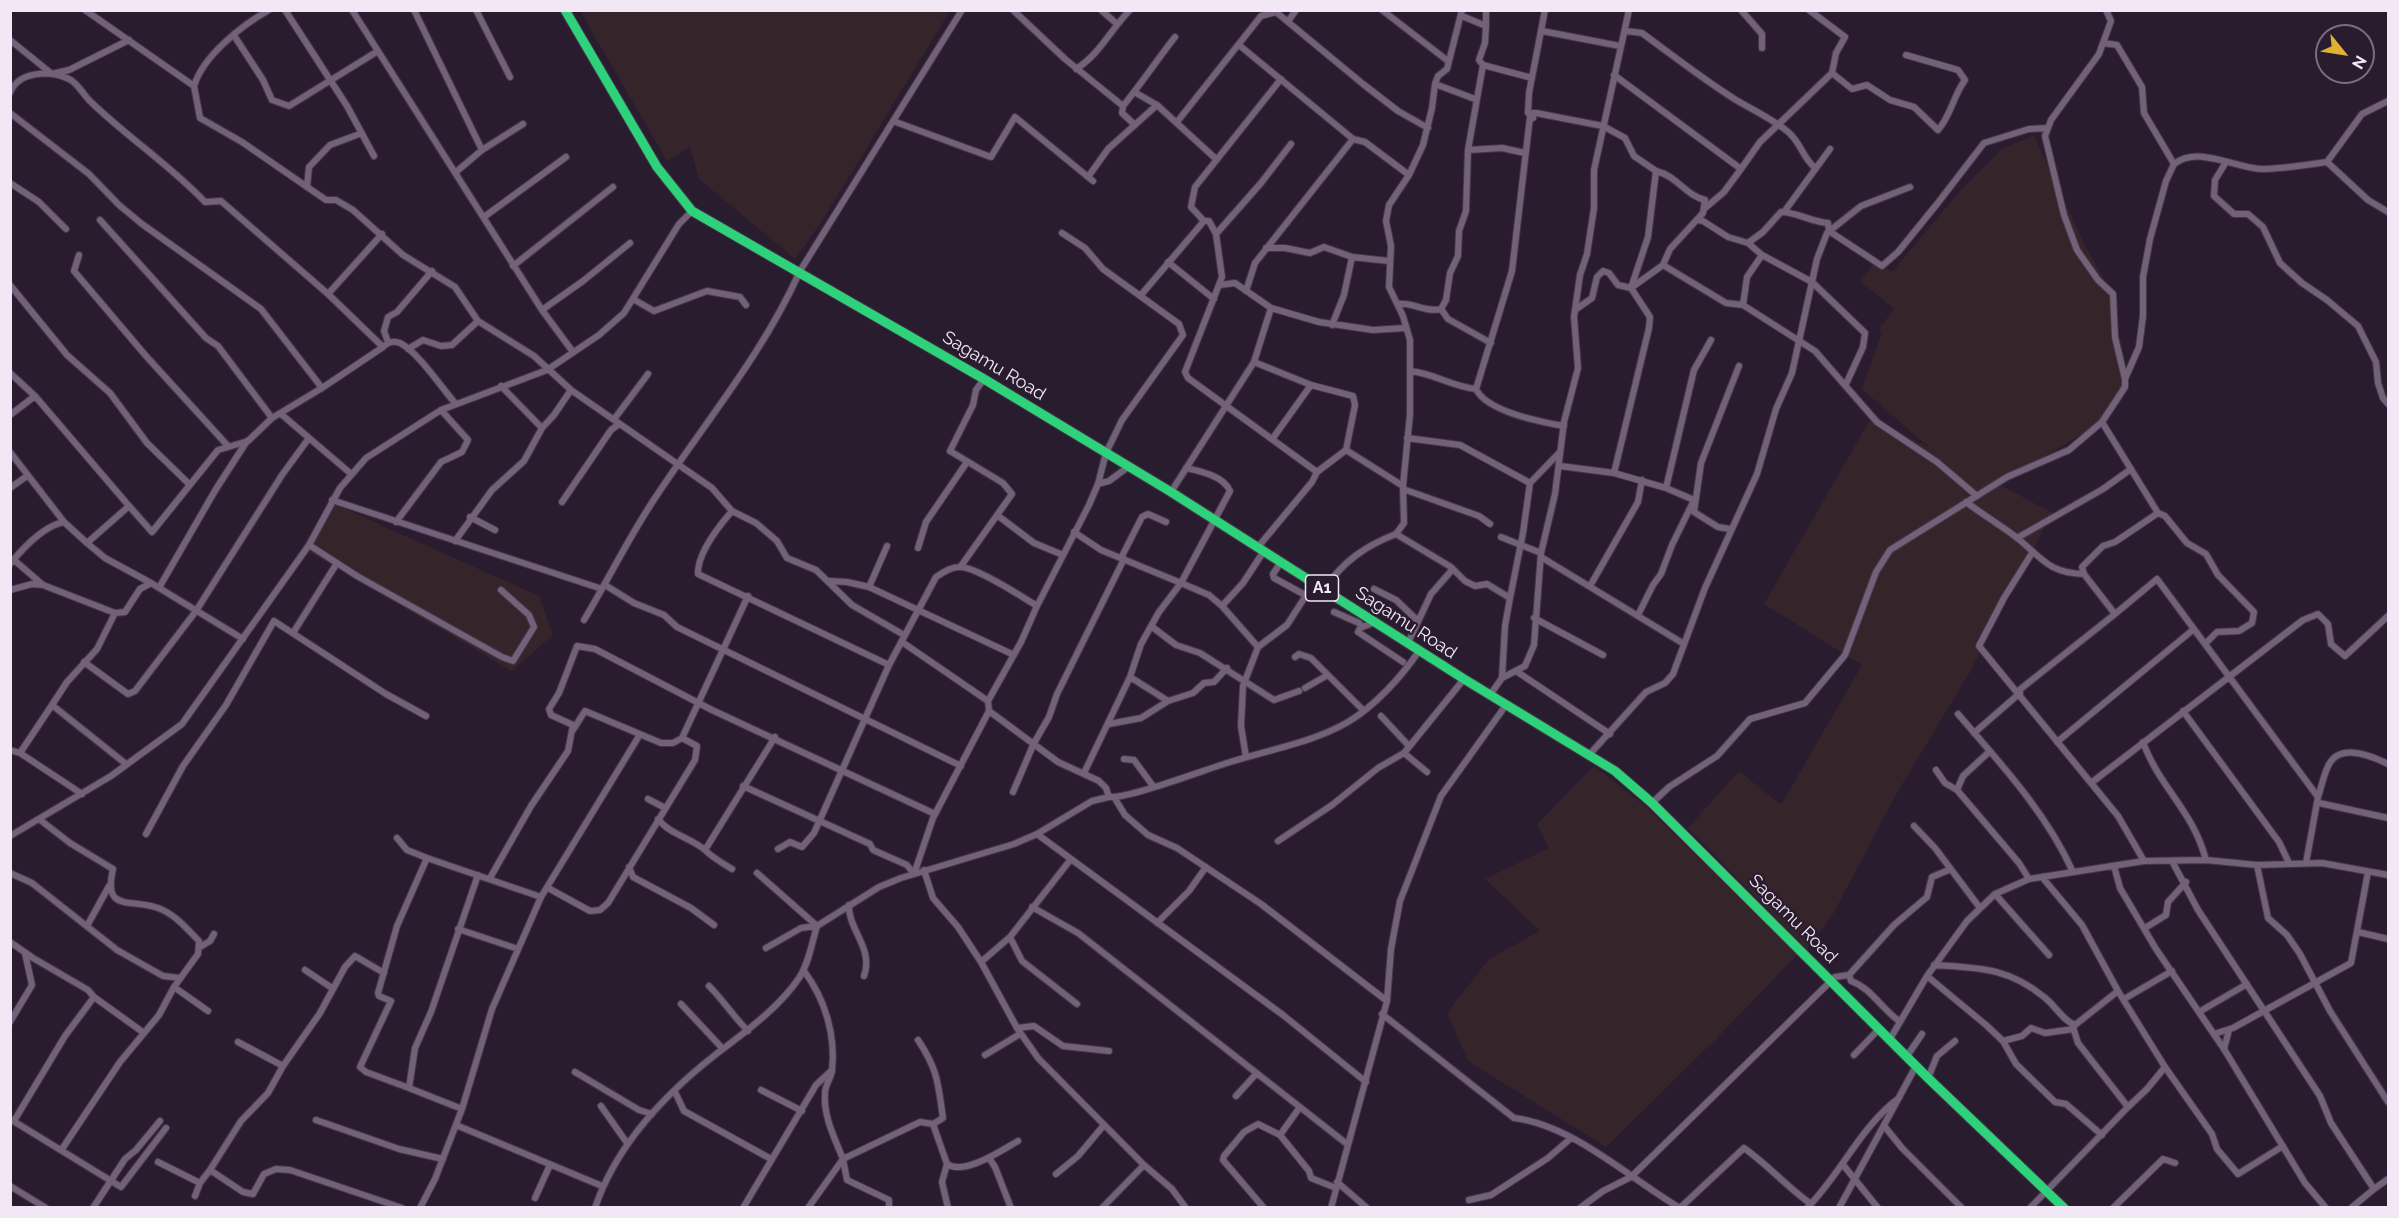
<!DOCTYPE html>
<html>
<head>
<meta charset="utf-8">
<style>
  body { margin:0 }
  #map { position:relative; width:2399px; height:1218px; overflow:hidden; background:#2a1c2f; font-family:Raleway,sans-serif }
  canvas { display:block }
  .frame { position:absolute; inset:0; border:12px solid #f2e8f5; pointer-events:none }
  .north { position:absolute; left:2315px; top:24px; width:60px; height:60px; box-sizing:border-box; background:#2a1c2f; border:2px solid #7a6e7e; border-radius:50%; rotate:120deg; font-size:16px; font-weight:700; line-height:24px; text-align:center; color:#f2e8f5 }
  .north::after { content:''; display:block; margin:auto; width:21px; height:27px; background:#deb133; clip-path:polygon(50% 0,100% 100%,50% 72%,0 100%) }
</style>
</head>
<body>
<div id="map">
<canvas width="2399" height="1218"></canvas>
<div class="frame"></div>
<div class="north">N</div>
</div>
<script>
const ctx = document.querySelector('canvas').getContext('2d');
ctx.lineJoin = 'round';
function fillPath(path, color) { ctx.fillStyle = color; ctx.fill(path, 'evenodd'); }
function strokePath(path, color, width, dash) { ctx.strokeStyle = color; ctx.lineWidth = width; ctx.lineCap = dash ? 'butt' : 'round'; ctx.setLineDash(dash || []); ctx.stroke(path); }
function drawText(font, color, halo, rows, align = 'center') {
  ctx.font = font + ' Raleway,sans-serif'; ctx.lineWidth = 4.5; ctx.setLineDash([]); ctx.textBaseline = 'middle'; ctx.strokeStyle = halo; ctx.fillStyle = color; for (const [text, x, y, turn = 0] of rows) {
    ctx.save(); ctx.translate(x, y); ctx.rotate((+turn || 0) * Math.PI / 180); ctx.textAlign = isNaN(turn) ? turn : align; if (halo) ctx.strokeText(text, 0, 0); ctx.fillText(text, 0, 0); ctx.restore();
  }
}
fillPath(new Path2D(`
  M 580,11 L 950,11 L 822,221 L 795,259 L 699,179 L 690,147 L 667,161 Z
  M 2034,136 L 2085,245 L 2112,294 L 2112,331 L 2127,382 L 2124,394 L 2106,421 L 1997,483 L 2052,513 L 1970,672 L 1898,791 L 1833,914 L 1807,949 L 1688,828 L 1739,771 L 1781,805 L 1862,665 L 1764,604 L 1871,418 L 1930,448 L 1862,389 L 1882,332 L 1879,329 L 1894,309 L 1860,281 L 1876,261 L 1892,272 L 1961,190 L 2003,148 Z
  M 332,503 L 539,596 L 553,635 L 512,671 L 310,552 Z
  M 1594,766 L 1644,805 L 1798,954 L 1716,1039 L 1606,1147 L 1468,1061 L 1447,1013 L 1489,959 L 1540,931 L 1485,879 L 1549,848 L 1537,824 Z`), '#36242b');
const minor = new Path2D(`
  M 85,10 L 194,86 L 200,118 L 242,142 L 326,200 L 336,200 L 353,210 L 403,255 L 455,287 L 478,321 L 534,356 L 571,390 L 712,488 L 732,511 L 756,523 L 777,541 L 787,558 L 816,570 L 852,605 L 904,635
  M 285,10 L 347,106 L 374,156
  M 352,10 L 542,310 L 573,352
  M 414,10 L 482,150
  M 476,10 L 510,77
  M 1013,10 L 1065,59 L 1123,106 C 1141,84 1157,60 1175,37
  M 1101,10 L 1117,24
  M 1382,10 L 1448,61
  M 1486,10 L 1486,26
  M 1741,10 L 1762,34 L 1762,48
  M 1809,10 L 1845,37 L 1836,53 L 1832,73
  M 2106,10 L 2111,21 L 2099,54 L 2051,120 L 2045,136 L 2064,215 L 2077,250 L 2098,280 L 2113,294 L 2115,337 L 2125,379
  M 1289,20 L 1296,10
  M 1542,31 L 1620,46
  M 1626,31 L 1642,33 C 1672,55 1704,80 1736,100 C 1753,110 1772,119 1787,131 C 1801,142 1801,155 1814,167
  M 235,37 L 263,80 L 272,100 L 289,106 L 378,51
  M 10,40 L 52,74 L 69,70 L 129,40
  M 2103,43 L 2117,45 L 2142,87 L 2144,113 L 2174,164
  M 1239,45 L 1353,139 L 1365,142 L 1409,175
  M 1483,65 L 1532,78
  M 1076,69 C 1100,54 1111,29 1130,10
  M 1614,75 L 1741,169 L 1724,192 L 1704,209
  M 1281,79 L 1195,187 L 1191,207 L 1204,221 L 1209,221 L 1216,234 L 1222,277 L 1185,372 L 1188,378 L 1317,472
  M 1435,84 L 1475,99
  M 194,86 C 203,56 242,25 269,10
  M 10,93 C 18,71 50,70 69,79 C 78,83 84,96 91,102 C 127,137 170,165 205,202 L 221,201 L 328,294 L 383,347 C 388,342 393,340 400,343 C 418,352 441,387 455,403
  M 1136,93 L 1157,105 L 1216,159
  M 1123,106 L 1122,113 L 1135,125
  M 10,113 L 89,174 L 119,205 L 142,224 L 261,309 L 322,388
  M 1533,118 L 1528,113 L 1529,93 L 1545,10
  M 893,121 L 991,157 L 1015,117 L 1093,181
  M 1177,122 L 1261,16 L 1276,12 L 1363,84 L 1398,111 L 1428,128
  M 1468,150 L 1502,148 L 1525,153
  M 2226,162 L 2215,180 L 2214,196 L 2234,214 L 2248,214 L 2263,227 L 2280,263 L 2302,283 L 2327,300 L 2358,326 L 2376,362 L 2378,383 L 2383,398 L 2388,404
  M 2327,162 L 2368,200 L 2388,212
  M 1741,169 L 1760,142 L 1832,73 L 1852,89 L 1867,85 L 1890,100 L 1914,107 L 1938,130 C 1951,116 1953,96 1965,80 L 1958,70 L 1906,55
  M 456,172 L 482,150 L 523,124
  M 1088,177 L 1108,149 L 1157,105
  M 10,183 L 39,202 L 66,229
  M 307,187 L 309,167 L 330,145 L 362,133
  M 1784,212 L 1830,149
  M 484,217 L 566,157
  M 100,220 L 206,338 L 218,346 L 272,418
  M 1698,220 L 1703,221 L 1728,237 L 1748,243 L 1762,255 L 1812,282 L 1865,333 L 1863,347 L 1846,384
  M 1216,234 L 1261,183 L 1291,144
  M 1748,243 L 1763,232 L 1781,212 C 1797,212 1811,222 1828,223 L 1829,231 L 1882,266 L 1898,252 L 1937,204 L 1984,143 L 2029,129 L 2048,128
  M 1266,248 L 1285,248 L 1310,253 L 1324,247 L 1352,257 L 1389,261
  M 79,255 L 74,271 L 146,356 L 228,446
  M 1168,262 L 1214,299
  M 1663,265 L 1726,303 L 1743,305 L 1815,351 L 1877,422 L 1937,462 L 1977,496
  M 513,266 L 613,187
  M 10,285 L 67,355 L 110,393 L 147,443 L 189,484
  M 1220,285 L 1235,283 L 1271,308 L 1319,322 L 1373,330 L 1405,328
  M 1246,291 L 1255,263 L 1353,139
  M 328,294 L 382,234
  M 1141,295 L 1204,221
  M 633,299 L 654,311 L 707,291 L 740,297 L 746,305
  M 1398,304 C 1413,302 1426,313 1441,309 L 1446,300 L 1450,273 L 1458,256 L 1459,231 L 1466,211 L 1468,150 L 1483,65 L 1479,60 L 1485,43 L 1486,26 L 1462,16
  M 1743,305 L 1747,277 L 1762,255
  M 1441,309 L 1448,319 L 1491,343
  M 542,310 L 583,281 L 630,243
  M 1332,325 L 1344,295 L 1352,257
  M 388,342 L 384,331 L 388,317 L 397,312 L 432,271
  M 408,349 L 423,340 L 441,346 L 452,345 L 478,321
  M 1254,362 L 1311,385 L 1353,396 L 1355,405 L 1346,450
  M 1410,371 C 1433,373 1453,387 1476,389 C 1487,412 1541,422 1564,426
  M 10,373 L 35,396 L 10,415
  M 501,386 L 542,428
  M 1476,389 L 1512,271 L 1530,117 L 1533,118 L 1533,113 L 1536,113 L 1603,126 L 1625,138 L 1634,156 L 1656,171
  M 35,396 L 129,506
  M 281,414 L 350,473
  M 615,418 L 648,374
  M 2102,422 L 2158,513 L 2165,516 L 2187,543 L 2206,554 L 2218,575 L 2254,612 L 2252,623 L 2239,631 L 2217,632 L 2205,644
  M 1273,438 L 1311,385
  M 1407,438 L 1460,445 L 1530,483 L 1558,454
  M 10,452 L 64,522
  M 1560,466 L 1614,473 L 1649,328 L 1650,317 L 1631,288 L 1648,237 L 1656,171 C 1677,176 1685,195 1705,200 L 1703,213 L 1670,249 L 1663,265 L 1631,288 L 1618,285 L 1609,273 L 1603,271 L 1597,277 L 1592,298 L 1575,310
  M 1186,468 C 1200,471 1224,476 1230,491 L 1181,583 L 1209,595 L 1222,606 L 1258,647
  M 1614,473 L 1666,488 L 1694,370 L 1711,340
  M 1098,484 L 1109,481 L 1128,467
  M 10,488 L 27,476
  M 1403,489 L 1479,516 L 1490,524
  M 1171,492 L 1254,362 L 1271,308
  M 332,500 L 602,589
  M 562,502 L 611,430 L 619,424
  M 1966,502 C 1982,514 2000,525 2016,537 C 2042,558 2048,573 2084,574 L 2115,614 L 2018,691
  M 732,511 C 719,526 697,553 698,574 L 889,665
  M 997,515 L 1034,543 L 1063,555
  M 470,517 L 495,530
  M 396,522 L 441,462 L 462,452 L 468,440 L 441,410
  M 1730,529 L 1718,527 L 1694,512 L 1701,463 L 1739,366
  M 1074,532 L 1101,550 L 1181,583 L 1159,612 L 1141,644 L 1130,677 L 1084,773
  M 1396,534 L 1404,523 L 1403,486 L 1410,414 L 1410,340 L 1403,316 L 1389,287 L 1391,246 L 1386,221 L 1389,205 L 1409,175 L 1423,145 L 1432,108 L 1435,84 L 1438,76 L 1447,69 L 1462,10
  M 1501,537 L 1541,553
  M 2017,538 L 2103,489 L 2131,469
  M 455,541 L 492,490 L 524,461 L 542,428 L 554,415 L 571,390
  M 87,543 L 105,558 L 151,583
  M 309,545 L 357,576 L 502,657 L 513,661 L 534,627 L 529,615 L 501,590
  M 1258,547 L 1312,482 L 1317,472 L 1346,450 L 1403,486
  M 918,548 L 926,522 L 967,462
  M 2032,553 L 2004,598 L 1979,646 L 2118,816 L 2144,861
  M 1541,557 L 1684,644
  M 1121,558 L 1142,517 L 1148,514 L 1166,522
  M 14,560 L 43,585
  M 1281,562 L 1273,574 L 1274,578 L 1307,596
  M 10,564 C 23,548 43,526 64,522 L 87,543 L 129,506 L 152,532 L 218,450 L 248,441 L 272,418 L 322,388 L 383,347
  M 961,566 L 1012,494 L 1003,483 L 950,451 L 973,405 L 976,390 L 984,379
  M 2084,574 L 2082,567 L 2103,546 L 2115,542 L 2158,513
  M 829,581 L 847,582 L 869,587 L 1014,655
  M 605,585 L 634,603 L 664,615 L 677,627 L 961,766
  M 160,586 L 216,489 L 247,441
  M 1590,586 L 1638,502 L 1642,480
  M 869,587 L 887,546
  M 1374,589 L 1396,600 L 1418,621
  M 10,590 L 32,584 L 43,585 L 115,613 L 97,649 L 67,682 L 52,705
  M 1324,590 C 1342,562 1365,546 1396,534 L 1451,567 L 1465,581 L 1475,586 L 1487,584 L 1510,598 L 1505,626 L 1502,678
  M 1510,598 L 1523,533 L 1530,483
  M 1222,606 L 1243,583 L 1264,551
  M 1334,612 L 1359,623 L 1362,627
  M 115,613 L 125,612 L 140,589 L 151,583 L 243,639
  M 2115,614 L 2157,579 L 2318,797 L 2306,863
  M 1638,615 L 1653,585 L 1661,574 L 1672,545 L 1694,500 L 1666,488
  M 1534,618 L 1603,655
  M 584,620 C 608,580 629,537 655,498 C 705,422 763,354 800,271 L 962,10
  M 1375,622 L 1360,628 L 1358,632 L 1403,662
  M 1151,626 L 1176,645 L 1200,653 L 1274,700 L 1299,691
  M 293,633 L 337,563
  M 902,642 L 988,701
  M 1408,643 L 1431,594 L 1452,570
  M 1295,657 L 1299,654 L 1311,658 L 1363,710
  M 84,662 L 128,694 L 135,691 L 196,611 L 282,475 L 309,438
  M 1516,671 L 1610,734
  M 1130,677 L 1168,701 L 1193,693 L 1204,683 L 1214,682 L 1227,668
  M 1305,688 L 1326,676
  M 1490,695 L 1502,678 L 1525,666 L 1534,645 L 1541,553 L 1555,494 L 1564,422 L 1578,368 L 1574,317 L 1580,275 L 1587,254 L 1594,208 L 1594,170 L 1629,10
  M 2183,711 L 2279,842 L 2289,863
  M 1958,714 C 2000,763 2046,812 2073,872
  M 1381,716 L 1409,746
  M 1109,724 L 1141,718 L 1168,701
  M 573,730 L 585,711 L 661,743 L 673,743 L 682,738 L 748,596
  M 1974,733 L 2020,693
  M 2057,742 L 2194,629
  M 2143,742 C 2159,787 2193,810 2206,860
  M 10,750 L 20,753 L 82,794
  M 1990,751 L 1963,776 L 1957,790 L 2019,863 L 2029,879
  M 20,753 L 52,705 L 126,764
  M 1404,753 L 1427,772
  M 1589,755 L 1646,692 L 1665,683 L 1673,674 L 1705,588 L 1757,474 L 1776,409 L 1792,373 L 1817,259 L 1827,233 L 1861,206 L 1910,187
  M 1246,757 L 1241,726 L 1243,686 L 1258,647 L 1287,625 L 1314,583
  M 1124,759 L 1134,760 L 1153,786
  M 1936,770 L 1945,783 L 1957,790
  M 2091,783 L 2303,620 L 2318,614 L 2328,624 L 2331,644 L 2345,656 L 2388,616
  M 743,786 L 870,844 L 873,850 L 907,865 L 914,874
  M 1013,792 L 1034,743 L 1049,717 L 1057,694 L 1124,559
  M 1109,797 C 1128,799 1204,770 1227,763 C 1267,750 1312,743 1348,722 C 1375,706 1402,676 1419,651
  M 1114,797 L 1125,815 L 1148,835 L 1177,848 L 1261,904 L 1387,1001
  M 2318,797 C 2322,786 2324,771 2331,761 C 2344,744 2374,757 2388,764
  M 648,799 L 665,808
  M 1652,803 L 1669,787 L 1717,756 L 1750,719 L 1805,703 L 1845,655 L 1876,572 L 1890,550 L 2007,477 L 2069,450 L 2102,422 L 2125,387 L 2125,379 L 2139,347 L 2143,316 L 2143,277 L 2150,239 L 2166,181 L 2174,164 C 2198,145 2235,168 2261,169 C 2282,169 2305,165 2327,162 L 2362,114 L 2388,101
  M 2319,803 L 2388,818
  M 39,819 L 70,843 L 113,869 C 103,913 130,898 158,908 C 175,914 187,929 199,941 L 198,954 L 174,987 L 159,1015 L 120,1062 L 62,1149
  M 658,819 C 669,834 691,838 705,850 C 713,858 722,863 732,869
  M 1914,826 L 1935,848 L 1980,908
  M 146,834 L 183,766 L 226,705 L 274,621 L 386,694 L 426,716
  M 1037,834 L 1283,1015 L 1366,1082
  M 10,836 L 111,776 L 182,724 L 309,545 L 340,488 L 366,458 L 441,410 L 547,370 L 599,335 L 624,313 L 679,224 L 692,211
  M 397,838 L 407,850 L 427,858 L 541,897 L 639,736
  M 1278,841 L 1332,805 L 1378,768 L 1404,753 L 1464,679
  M 778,849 L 790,842 L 802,847 L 814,833 L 889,665 L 936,577 C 943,572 953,566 961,567 C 978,568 1021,596 1037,606
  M 705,850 L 775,737
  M 2172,861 L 2198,910 L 2320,1096 L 2331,1123 L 2374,1189 L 2351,1208
  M 2257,865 L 2268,918 L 2287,935 L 2300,954 L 2330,1011 L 2388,1102
  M 2114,866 L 2120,888 L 2156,949 L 2224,1049 L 2305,1183 L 2326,1208
  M 629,867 L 633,877 L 691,908 L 714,925
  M 924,870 L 933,898 L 958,927 L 981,962 L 1017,1028 L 1038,1058 L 1144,1165 L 1102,1208
  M 10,873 L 32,883 L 117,950 L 163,976 L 180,978
  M 757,873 L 816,925
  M 914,874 L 933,818 L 989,711
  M 2042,877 L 2082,925 L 2118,991 L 2165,1067 L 2212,1134 L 2217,1149 L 2238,1174 L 2283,1146
  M 490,878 L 531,806 L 568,751 L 573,725 L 551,715 L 549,709 L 559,693 L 577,646 L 595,649 L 712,710 L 935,814
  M 548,888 L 590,911 L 600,910 L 608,903 L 695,760 L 697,746 L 682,738
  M 1995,894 L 2049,955
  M 849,905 C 848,930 874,948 864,976
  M 1032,907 L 1078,933 L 1347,1144
  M 1157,923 L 1189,891 L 1206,867
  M 87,926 L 109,886
  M 2145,928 L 2166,915 L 2168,902 L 2186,882
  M 458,929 L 518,949
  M 2358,932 L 2388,939
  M 1010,937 L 1022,961 L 1077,1004
  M 10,942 L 33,958 L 88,990 L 94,997 L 144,1033
  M 200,947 L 210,941 L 214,934
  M 766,948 L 801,928 L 817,926 L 879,887 L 901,878 L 1014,844 L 1037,834 L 1092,801 L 1109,797 L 1106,788 L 1099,781 L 1058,762 L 989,711 L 988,701 L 1021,642 L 1037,606 L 1089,505 L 1098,484 L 1106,453 L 1122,420 L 1183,335 L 1179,324 L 1103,269 L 1085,248 L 1062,233
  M 981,962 L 1010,937 L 1071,859
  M 1934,965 C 1978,968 2008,967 2044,997 C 2055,1005 2063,1021 2075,1025 L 2118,991
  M 305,970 L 332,988
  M 804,971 C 825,999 836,1035 832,1071 C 831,1078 825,1085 825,1093 C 823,1116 835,1139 843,1159 L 808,1208
  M 1849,975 L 1851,981 C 1871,988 1881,1008 1899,1021
  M 1927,976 L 1986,1025 L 2003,1041 L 2016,1064 L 2055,1102 L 2066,1104 L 2102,1135
  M 709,986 C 724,1001 733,1016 748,1031
  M 174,987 L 208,1011
  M 2124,999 L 2172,971
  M 681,1004 L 723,1049
  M 2199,1012 L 2247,984
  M 1382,1014 L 1514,1118 C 1573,1125 1629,1178 1680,1208
  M 10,1022 L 32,985 L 25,953
  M 1017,1028 L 1034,1026 L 1063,1046 L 1109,1051
  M 2214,1034 L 2233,1028 L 2351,963 L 2368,872
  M 1890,1039 L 1927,976 L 1967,921 L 1995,894 L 2029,879 L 2144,861 L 2206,860 L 2257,865 L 2322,863 L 2388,875
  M 918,1040 C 938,1070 938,1083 943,1118 L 933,1124
  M 2003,1041 L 2022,1036 L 2031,1028 L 2045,1033 L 2074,1029
  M 238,1042 L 283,1066 L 320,1013 L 345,967 L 355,956 L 384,973
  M 2224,1049 L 2229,1030
  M 985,1055 L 1020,1034
  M 1854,1055 L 1879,1029
  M 1907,1056 L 1922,1034
  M 575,1072 L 639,1110 L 652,1114
  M 1928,1078 L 1937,1056 L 1955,1041
  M 409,1088 L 366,1072 L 360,1067 L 391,1001 L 379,996 L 378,993 L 397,926 L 427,858
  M 761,1090 L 802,1111
  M 675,1092 L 684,1111 L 771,1159
  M 1236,1096 L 1256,1074
  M 601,1106 L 627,1143
  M 2128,1107 L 2147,1089 L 2165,1067
  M 462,1109 L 409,1088 L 415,1048 L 431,1012 L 478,875
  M 10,1119 L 121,1187 L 166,1128
  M 316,1120 L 399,1149 L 443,1159
  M 14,1121 L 65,1036 L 94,997
  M 456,1125 L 602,1186
  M 1885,1127 L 1902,1148 L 1962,1208
  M 1280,1135 L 1309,1171 L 1311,1178 L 1336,1188
  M 989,1158 L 995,1167 L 1011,1208
  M 158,1162 L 200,1183 L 210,1170 L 243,1192 L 253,1194 L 264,1174 L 276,1169 L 290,1170 L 402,1208
  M 947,1164 C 964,1176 1002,1150 1018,1141
  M 1144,1165 L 1172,1189 L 1186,1208
  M 1844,1166 L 1878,1208
  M 210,1170 L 241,1121 L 268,1093 L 283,1066
  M 1056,1174 L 1078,1156 L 1104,1125
  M 1337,1182 L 1367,1208
  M 10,1186 L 46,1208
  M 2374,1189 L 2388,1179
  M 195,1196 L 200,1183
  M 535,1198 L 550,1165
  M 1469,1200 L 1491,1195 L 1548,1158 L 1570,1139
  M 93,1208 L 125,1159 L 136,1150 L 160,1121
  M 420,1208 L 435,1179 L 462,1109 L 492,1009 L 541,897
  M 595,1208 C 616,1145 664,1095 715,1055 C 745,1032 778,1009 799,978 C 809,963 812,942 817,926
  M 743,1208 L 816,1085 L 831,1071
  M 889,1208 L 889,1200 L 847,1180 L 843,1159 L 920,1122 L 933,1124 L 947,1164 L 942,1182 L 948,1208
  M 1264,1208 L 1223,1160 L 1224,1156 L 1244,1132 L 1258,1124 L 1280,1135 L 1300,1107
  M 1331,1208 L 1387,1001 L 1391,949 L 1400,901 L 1441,796 L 1506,705
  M 1580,1208 L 1603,1191 L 1631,1177 L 1835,977 L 1849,975 L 1894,925 L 1927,897 L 1932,877 L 1951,869
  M 1680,1208 L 1744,1148 C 1768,1165 1787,1187 1811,1204
  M 1807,1208 C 1841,1174 1860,1127 1899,1098
  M 1839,1208 L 1916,1066
  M 2030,1208 L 2128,1107 L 2078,1043 L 2072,1024
  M 2113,1208 L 2163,1159 L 2175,1163`);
const highway = new Path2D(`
  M 565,10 L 657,167 L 692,211 L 984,379 L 1171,492 L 1464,679 L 1615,771 L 1652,803 L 1928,1078 L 2064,1208`);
strokePath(minor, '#443848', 8);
strokePath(highway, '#443848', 11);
strokePath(minor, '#726178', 6);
strokePath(highway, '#2dd27b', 9);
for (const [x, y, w] of [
  [1322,588,33]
]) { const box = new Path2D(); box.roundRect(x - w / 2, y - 13, w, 26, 4.5); ctx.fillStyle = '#2a1c2f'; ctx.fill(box); strokePath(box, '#f2e8f5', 1.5); }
drawText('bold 16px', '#f2e8f5', null, [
  ["A1",1322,588]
]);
drawText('18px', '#f2e8f5', '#2a1c2f', [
  ["Sagamu Road",994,366,31],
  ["Sagamu Road",1406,623,33],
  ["Sagamu Road",1793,919,45]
]);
</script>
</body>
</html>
